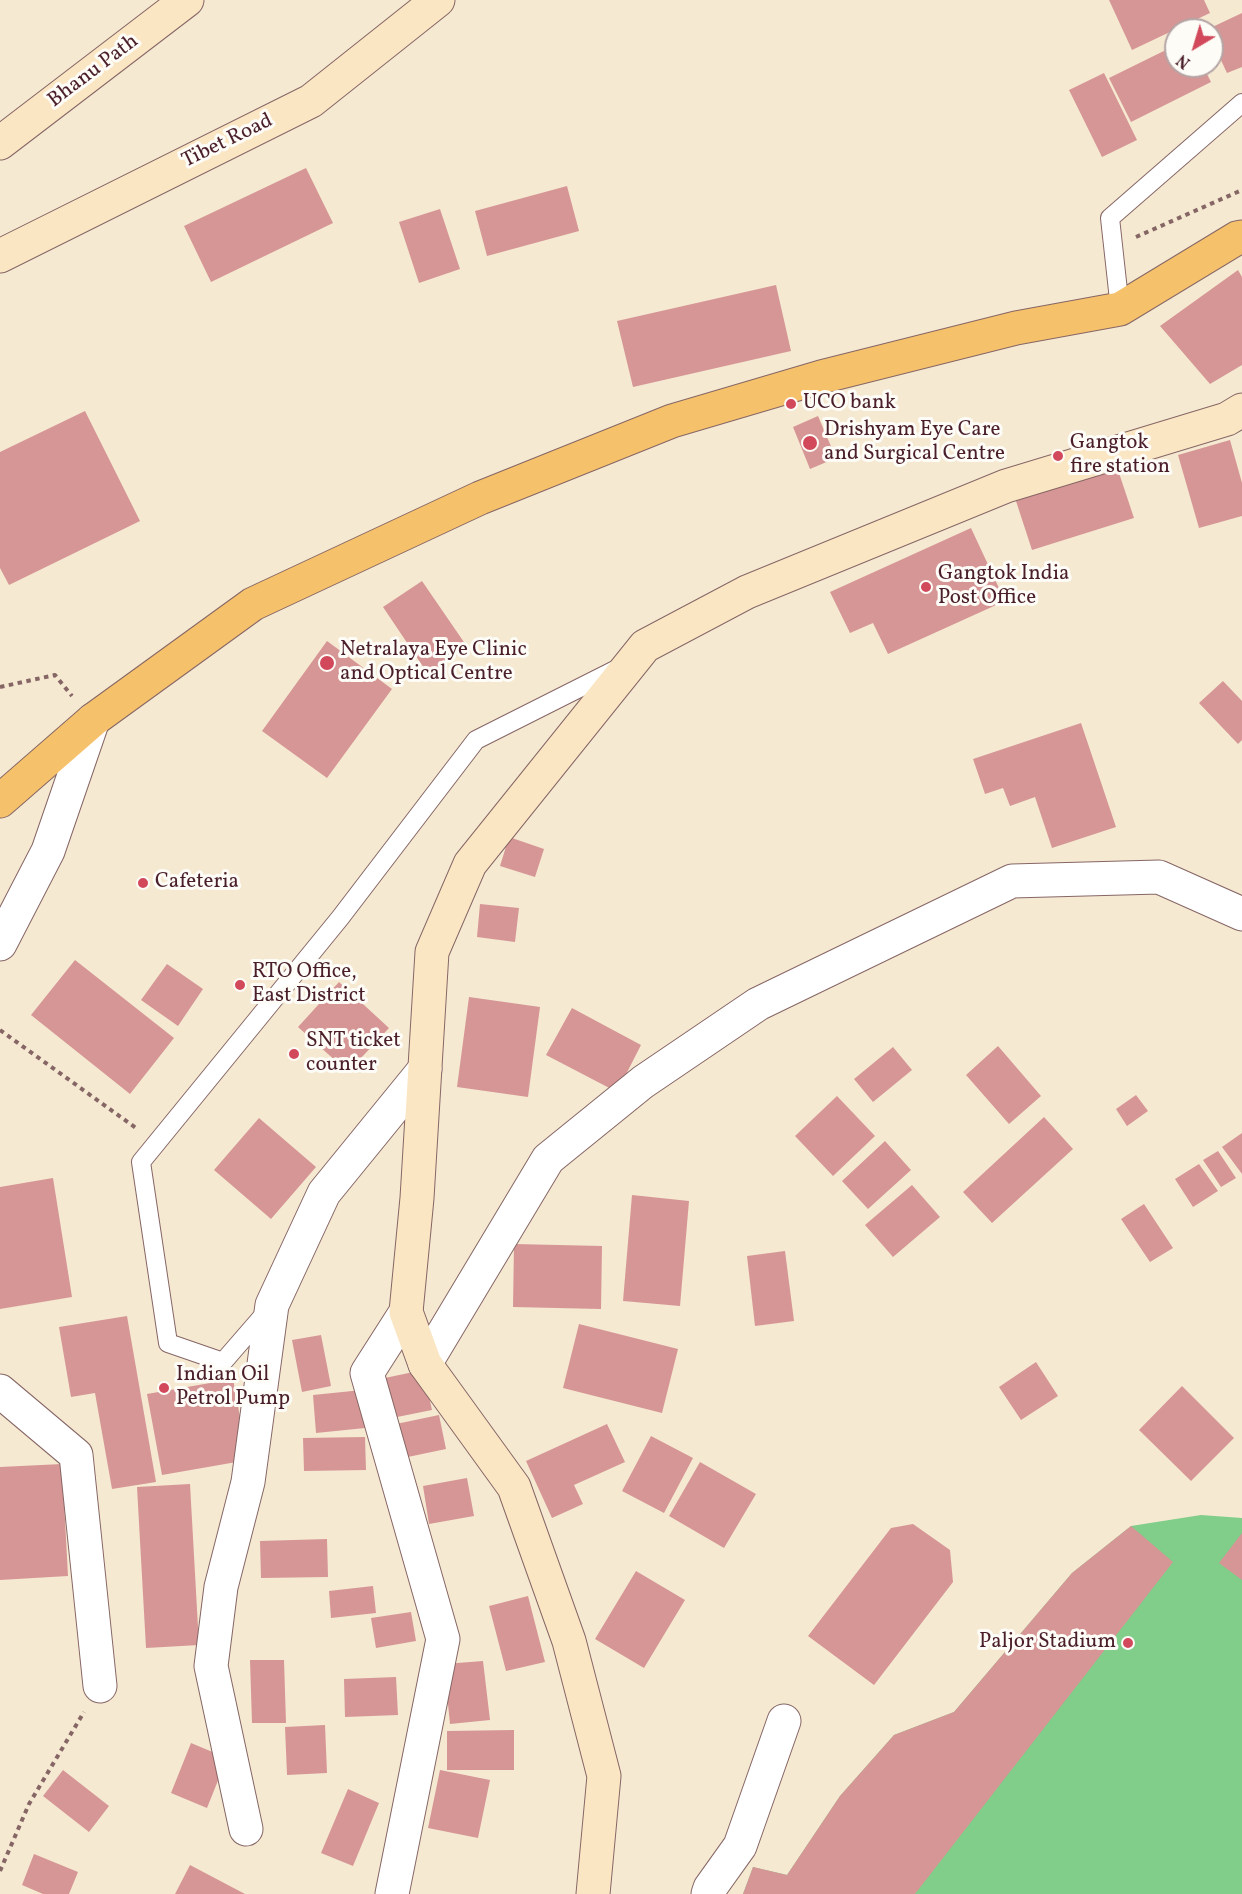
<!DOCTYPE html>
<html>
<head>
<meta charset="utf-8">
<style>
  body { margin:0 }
  #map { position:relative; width:1242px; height:1894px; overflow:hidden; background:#f5e9d2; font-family:Vollkorn,serif }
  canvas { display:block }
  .north { position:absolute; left:1164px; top:18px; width:60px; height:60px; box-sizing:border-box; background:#fdfcf7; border:2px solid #b5a4a5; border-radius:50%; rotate:218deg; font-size:16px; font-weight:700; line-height:24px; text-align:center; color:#4a1f2b }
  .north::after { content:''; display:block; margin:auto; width:21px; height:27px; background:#d1495b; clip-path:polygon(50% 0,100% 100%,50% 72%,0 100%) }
</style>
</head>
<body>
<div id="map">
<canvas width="1242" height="1894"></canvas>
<div class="north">N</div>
</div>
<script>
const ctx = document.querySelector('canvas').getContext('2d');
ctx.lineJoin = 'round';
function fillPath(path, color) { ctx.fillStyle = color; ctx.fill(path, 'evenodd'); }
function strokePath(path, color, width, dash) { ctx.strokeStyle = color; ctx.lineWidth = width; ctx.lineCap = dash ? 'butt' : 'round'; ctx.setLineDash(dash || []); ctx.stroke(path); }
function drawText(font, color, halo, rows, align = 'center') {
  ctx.font = font + ' Vollkorn,serif'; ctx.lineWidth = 6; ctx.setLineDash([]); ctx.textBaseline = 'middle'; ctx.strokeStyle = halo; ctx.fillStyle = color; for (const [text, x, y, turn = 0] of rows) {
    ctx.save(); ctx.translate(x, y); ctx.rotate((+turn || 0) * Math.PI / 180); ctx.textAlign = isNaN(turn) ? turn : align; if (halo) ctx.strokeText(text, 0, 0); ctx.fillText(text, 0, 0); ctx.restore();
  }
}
fillPath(new Path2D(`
  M 1201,1515 L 1242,1518 L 1242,1894 L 743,1894 L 753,1867 L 787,1875 L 840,1796 L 894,1735 L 954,1712 L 1072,1573 L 1131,1526 Z`), '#81cd8a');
fillPath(new Path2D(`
  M 1109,0 L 1204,0 L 1210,13 L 1132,50 Z
  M 1242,13 L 1242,67 L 1227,73 L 1212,41 L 1212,30 L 1206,30 Z
  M 1176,45 L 1176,66 L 1203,66 L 1211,82 L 1131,122 L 1109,78 Z
  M 1104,73 L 1137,140 L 1102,157 L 1069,90 Z
  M 306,168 L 333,223 L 211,282 L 184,226 Z
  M 567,186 L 579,231 L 487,256 L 475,211 Z
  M 440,209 L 460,269 L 419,283 L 399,222 Z
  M 1238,270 L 1242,277 L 1242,365 L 1210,384 L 1160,326 Z
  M 776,285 L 791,351 L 633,387 L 617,321 Z
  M 85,411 L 140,521 L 9,585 L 0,568 L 0,452 Z
  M 818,416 L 836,458 L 810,469 L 793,427 Z
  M 1230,440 L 1242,483 L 1242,516 L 1199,528 L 1178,455 Z
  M 1115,461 L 1134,518 L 1032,550 L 1014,495 Z
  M 971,528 L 1005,601 L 888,654 L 873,623 L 850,633 L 830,592 Z
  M 422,581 L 468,648 L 428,674 L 383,607 Z
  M 327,641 L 392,689 L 327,778 L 262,731 Z
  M 1223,681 L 1242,701 L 1242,740 L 1238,744 L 1199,703 Z
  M 1081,723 L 1116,827 L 1052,848 L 1035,797 L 1010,806 L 1003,788 L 985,794 L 973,759 Z
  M 509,837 L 544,849 L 535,877 L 500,866 Z
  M 480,904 L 519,908 L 515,942 L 477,937 Z
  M 75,960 L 174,1038 L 130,1094 L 31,1015 Z
  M 167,964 L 203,989 L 178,1026 L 141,1000 Z
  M 339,982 L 389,1028 L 348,1072 L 298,1027 Z
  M 469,997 L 540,1007 L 528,1097 L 457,1087 Z
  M 572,1008 L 641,1045 L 617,1092 L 546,1055 Z
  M 998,1046 L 1041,1096 L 1009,1124 L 966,1075 Z
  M 893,1047 L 912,1070 L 873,1102 L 854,1079 Z
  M 1136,1095 L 1148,1111 L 1127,1126 L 1116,1109 Z
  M 837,1096 L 875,1136 L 833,1176 L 795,1136 Z
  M 1044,1117 L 1073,1149 L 992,1223 L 963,1192 Z
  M 259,1118 L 316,1167 L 271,1219 L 214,1170 Z
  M 1242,1133 L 1242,1174 L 1222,1147 Z
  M 885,1141 L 911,1170 L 868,1209 L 842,1181 Z
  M 1218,1151 L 1236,1178 L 1221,1187 L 1203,1160 Z
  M 1199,1164 L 1218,1191 L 1193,1207 L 1175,1179 Z
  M 53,1178 L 72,1297 L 0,1309 L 0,1187 Z
  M 912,1185 L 940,1217 L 893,1257 L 865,1225 Z
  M 632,1195 L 689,1201 L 680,1306 L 623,1301 Z
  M 1144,1204 L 1173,1248 L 1150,1262 L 1121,1219 Z
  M 514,1244 L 602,1246 L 601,1309 L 513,1307 Z
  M 785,1251 L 794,1321 L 755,1326 L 747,1256 Z
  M 127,1316 L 156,1482 L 112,1489 L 95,1393 L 71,1397 L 59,1327 Z
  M 579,1324 L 678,1349 L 662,1413 L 563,1388 Z
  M 321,1335 L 331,1386 L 302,1392 L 292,1340 Z
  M 1036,1362 L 1058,1396 L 1021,1420 L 999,1387 Z
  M 423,1370 L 432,1410 L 392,1418 L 380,1379 Z
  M 233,1379 L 248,1460 L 162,1475 L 147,1394 Z
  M 1182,1386 L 1234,1438 L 1191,1481 L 1139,1430 Z
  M 362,1390 L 365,1428 L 316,1433 L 313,1395 Z
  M 439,1415 L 446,1449 L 403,1458 L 396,1424 Z
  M 607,1424 L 625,1462 L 574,1485 L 583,1504 L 552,1518 L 526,1461 Z
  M 651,1436 L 693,1458 L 664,1513 L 622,1491 Z
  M 365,1437 L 366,1470 L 304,1471 L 303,1438 Z
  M 700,1462 L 756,1494 L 724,1548 L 669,1516 Z
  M 62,1464 L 68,1576 L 0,1580 L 0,1467 Z
  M 467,1478 L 474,1516 L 429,1524 L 423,1486 Z
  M 190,1484 L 199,1645 L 146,1648 L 137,1487 Z
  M 913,1524 L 950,1550 L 953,1582 L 874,1685 L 808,1636 L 891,1528 Z
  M 1131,1526 L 1173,1562 L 915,1894 L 743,1894 L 753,1867 L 787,1875 L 840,1796 L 894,1735 L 954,1712 L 1072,1573 Z
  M 1242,1533 L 1242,1580 L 1219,1563 Z
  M 327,1539 L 328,1577 L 261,1578 L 260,1541 Z
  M 636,1571 L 685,1600 L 644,1668 L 595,1639 Z
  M 373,1586 L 376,1613 L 331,1618 L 329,1591 Z
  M 528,1596 L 545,1662 L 506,1671 L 489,1606 Z
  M 411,1612 L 416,1641 L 376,1648 L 371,1618 Z
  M 250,1660 L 284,1660 L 286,1723 L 252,1723 Z
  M 483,1661 L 490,1720 L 450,1724 L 444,1664 Z
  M 396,1677 L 398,1715 L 345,1717 L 344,1679 Z
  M 325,1725 L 327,1773 L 287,1775 L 285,1727 Z
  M 514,1730 L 514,1770 L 447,1770 L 447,1731 Z
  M 191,1743 L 227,1758 L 207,1808 L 171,1793 Z
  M 63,1770 L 109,1806 L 89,1832 L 43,1796 Z
  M 440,1770 L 490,1780 L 478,1838 L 428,1828 Z
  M 348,1789 L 379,1803 L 353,1866 L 321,1853 Z
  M 34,1854 L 78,1872 L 69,1894 L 43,1894 L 22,1885 Z
  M 190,1865 L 245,1894 L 175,1894 Z`), '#d69695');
const lane = new Path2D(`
  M 1120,309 L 1110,218 L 1242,103
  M 269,1309 L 223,1362 L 168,1343 L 141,1162 L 340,918 L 476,740 L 619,668`);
const street = new Path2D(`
  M 0,944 L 48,851 L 93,720
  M 425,1364 L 548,1159 L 643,1082 L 758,1004 L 1012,881 L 1159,877 L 1242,914
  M 0,1391 L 76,1455 L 100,1686
  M 246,1829 L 211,1666 L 221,1587 L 248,1482 L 272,1305 L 324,1193 L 425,1069
  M 392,1894 L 443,1639 L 367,1373 L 406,1312
  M 708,1894 L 710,1888 L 740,1846 L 784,1721`);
const secondary = new Path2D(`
  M 0,143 L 187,0
  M 0,256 L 311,101 L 438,0
  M 593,1894 L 604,1776 L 569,1641 L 514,1487 L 425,1364 L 406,1312 L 417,1198 L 432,952 L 470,864 L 645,646 L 747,592 L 1006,486 L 1227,419 L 1242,410`);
const primary = new Path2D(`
  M 0,801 L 93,720 L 253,604 L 480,498 L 672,421 L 821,377 L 1016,328 L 1120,309 L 1237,238 L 1242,237`);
strokePath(lane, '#866665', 20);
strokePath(street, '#866665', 35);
strokePath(secondary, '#866665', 35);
strokePath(primary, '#866665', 35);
strokePath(new Path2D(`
  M 1136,237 L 1242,190
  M 0,687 L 55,675 L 72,696
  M 0,1030 L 136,1128
  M 0,1871 L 29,1804 L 84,1712`), '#866665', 4, [4.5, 4.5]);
strokePath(lane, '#fff', 18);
strokePath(street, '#fff', 33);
strokePath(secondary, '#fbe6c4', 33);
strokePath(primary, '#f6c16b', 33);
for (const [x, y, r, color] of [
  [791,404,6,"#d1495b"],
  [810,443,8,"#d1495b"],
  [1058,456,6,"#d1495b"],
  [926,587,6,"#d1495b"],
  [327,663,8,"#d1495b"],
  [143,883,6,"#d1495b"],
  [240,985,6,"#d1495b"],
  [294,1054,6,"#d1495b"],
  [164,1388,6,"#d1495b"],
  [1128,1643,6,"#d1495b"]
]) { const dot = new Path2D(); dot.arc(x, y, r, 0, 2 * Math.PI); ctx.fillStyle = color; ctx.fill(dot); strokePath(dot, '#fdfcf7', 2); }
drawText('21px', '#4a1f2b', '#fdfcf7', [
  ["Bhanu Path",94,72,-37],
  ["Tibet Road",228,142,-26]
]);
drawText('21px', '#4a1f2b', '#fdfcf7', [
  ["UCO bank",803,404],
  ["Drishyam Eye Care",824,431],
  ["and Surgical Centre",824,455],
  ["Gangtok",1070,444],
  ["fire station",1070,468],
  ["Gangtok India",938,575],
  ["Post Office",938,599],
  ["Netralaya Eye Clinic",340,651],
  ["and Optical Centre",340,675],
  ["Cafeteria",155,883],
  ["RTO Office,",252,973],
  ["East District",252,997],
  ["SNT ticket",306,1042],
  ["counter",306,1066],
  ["Indian Oil",176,1376],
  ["Petrol Pump",176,1400],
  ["Paljor Stadium",1116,1643,"right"]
], 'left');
</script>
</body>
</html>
